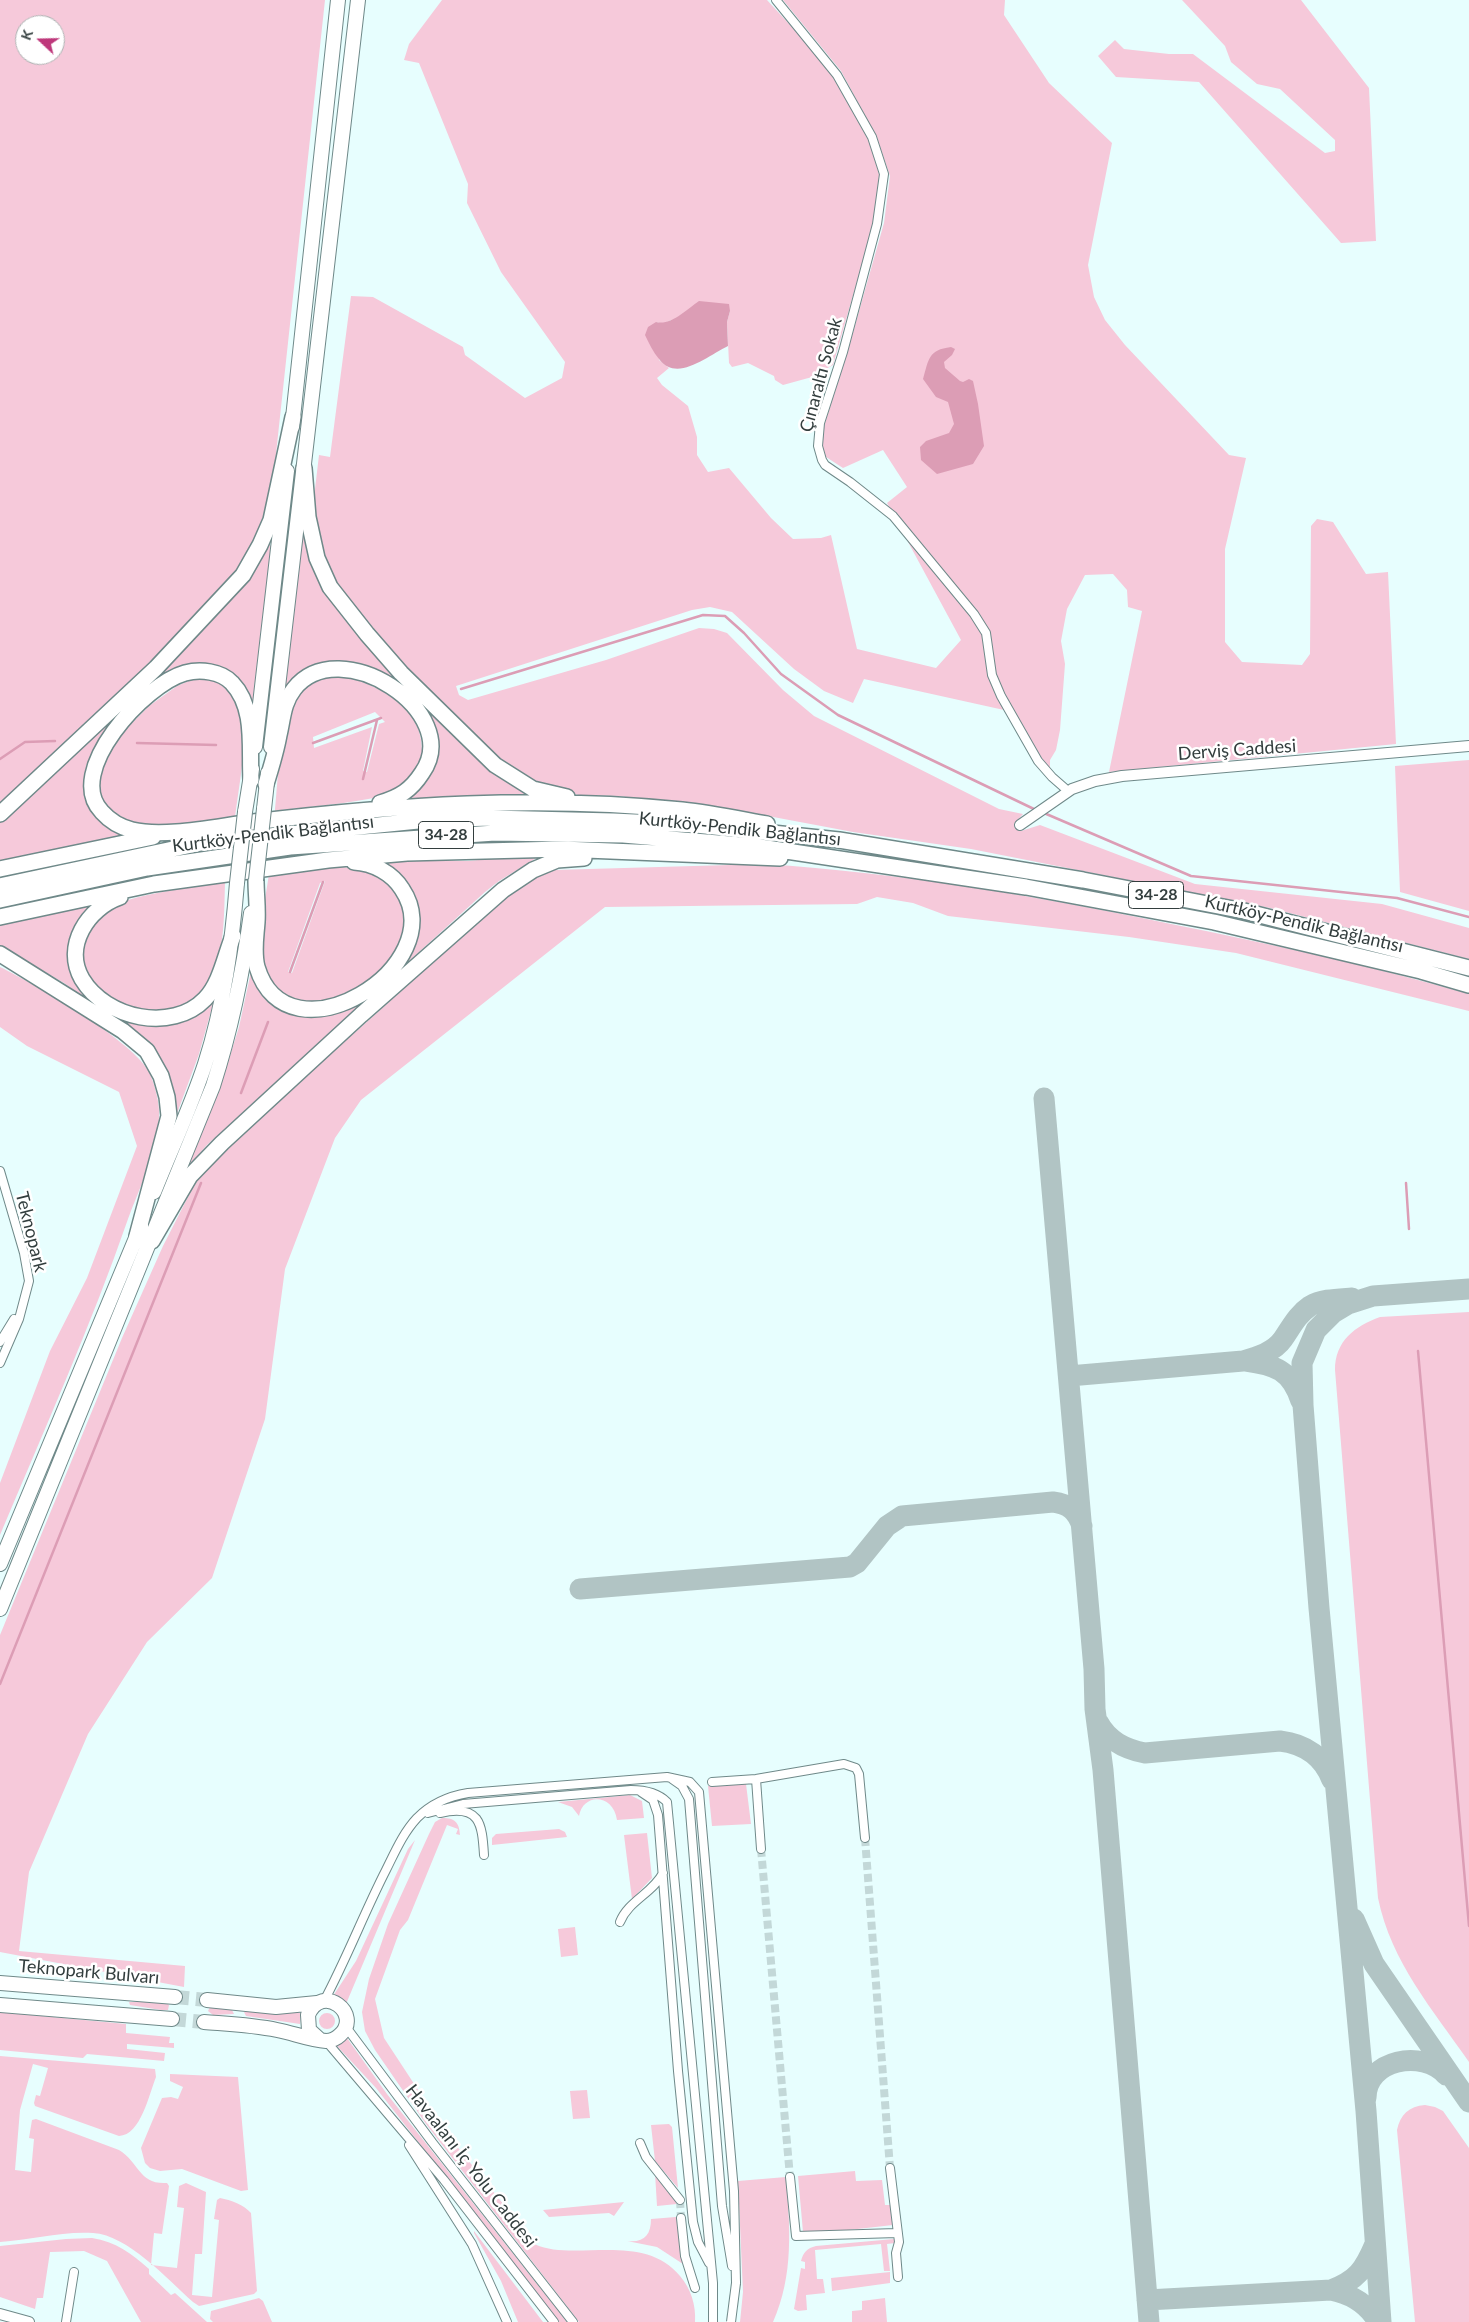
<!DOCTYPE html>
<html>
<head>
<meta charset="utf-8">
<style>
  body { margin:0 }
  #map { position:relative; width:1469px; height:2322px; overflow:hidden; background:#e7fefe; font-family:Lato,sans-serif }
  canvas { display:block }
  .north { position:absolute; left:15px; top:15px; width:50px; height:50px; box-sizing:border-box; background:#fff; border:1px solid #adb2b2; border-radius:50%; rotate:291deg; font-size:14px; font-weight:700; line-height:20px; text-align:center; color:#333e3e }
  .north::after { content:''; display:block; margin:auto; width:18px; height:22px; background:#be387b; clip-path:polygon(50% 0,100% 100%,50% 72%,0 100%) }
</style>
</head>
<body>
<div id="map">
<canvas width="1469" height="2322"></canvas>
<div class="north">K</div>
</div>
<script>
const ctx = document.querySelector('canvas').getContext('2d');
ctx.lineJoin = 'round';
function fillPath(path, color) { ctx.fillStyle = color; ctx.fill(path, 'evenodd'); }
function strokePath(path, color, width, dash) { ctx.strokeStyle = color; ctx.lineWidth = width; ctx.lineCap = dash ? 'butt' : 'round'; ctx.setLineDash(dash || []); ctx.stroke(path); }
function drawText(font, color, halo, rows, align = 'center') {
  ctx.font = font + ' Lato,sans-serif'; ctx.lineWidth = 5; ctx.setLineDash([]); ctx.textBaseline = 'middle'; ctx.strokeStyle = halo; ctx.fillStyle = color; for (const [text, x, y, turn = 0] of rows) {
    ctx.save(); ctx.translate(x, y); ctx.rotate((+turn || 0) * Math.PI / 180); ctx.textAlign = isNaN(turn) ? turn : align; if (halo) ctx.strokeText(text, 0, 0); ctx.fillText(text, 0, 0); ctx.restore();
  }
}
fillPath(new Path2D(`
  M 0,0 L 325,0 L 275,463 L 267,512 L 259,536 L 233,579 L 185,631 L 0,807 ZM 25,25 L 55,25 L 55,55 L 25,55 Z
  M 442,0 L 767,0 L 816,53 L 834,77 L 870,140 L 880,178 L 873,226 L 833,365 L 812,377 L 783,385 L 775,380 L 774,376 L 748,363 L 732,367 L 729,363 L 727,322 L 730,311 L 671,320 L 663,324 L 656,322 L 659,360 L 669,368 L 657,378 L 662,385 L 688,406 L 697,437 L 697,455 L 708,472 L 729,468 L 771,518 L 793,539 L 821,538 L 831,535 L 857,649 L 936,668 L 961,640 L 887,503 L 907,487 L 883,450 L 843,468 L 826,457 L 822,448 L 824,426 L 848,350 L 884,223 L 890,176 L 877,138 L 841,71 L 783,0 L 1005,0 L 1004,15 L 1049,83 L 1112,143 L 1088,265 L 1094,297 L 1105,320 L 1125,345 L 1229,455 L 1246,458 L 1225,549 L 1225,642 L 1242,662 L 1302,665 L 1310,654 L 1311,526 L 1317,519 L 1333,522 L 1366,574 L 1388,572 L 1396,744 L 1109,772 L 1142,611 L 1128,607 L 1127,590 L 1113,574 L 1085,575 L 1067,609 L 1061,641 L 1065,664 L 1060,730 L 1056,750 L 1050,760 L 1050,767 L 1037,767 L 1004,710 L 864,679 L 853,703 L 824,691 L 794,669 L 732,612 L 710,607 L 692,610 L 456,686 L 459,695 L 468,700 L 606,660 L 699,628 L 714,629 L 727,633 L 783,690 L 814,716 L 999,809 L 1023,814 L 1015,823 L 1021,831 L 1040,825 L 1195,884 L 1382,904 L 1469,928 L 1469,959 L 1270,908 L 971,849 L 853,832 L 736,810 L 619,796 L 579,795 L 541,787 L 517,776 L 437,702 L 353,609 L 322,561 L 313,506 L 319,455 L 330,457 L 351,296 L 373,297 L 463,347 L 465,355 L 525,398 L 562,378 L 565,362 L 501,272 L 467,203 L 468,184 L 419,63 L 404,60 L 409,44 Z
  M 1182,0 L 1301,0 L 1369,88 L 1376,241 L 1341,243 L 1199,82 L 1116,77 L 1098,56 L 1115,40 L 1124,49 L 1169,54 L 1193,54 L 1325,153 L 1335,151 L 1335,140 L 1280,89 L 1257,84 L 1231,62 L 1225,46 Z
  M 303,532 L 389,666 L 547,799 L 398,801 C 403,799 410,797 415,793 C 425,786 431,771 434,761 C 449,698 366,646 312,668 C 302,672 292,686 284,694 Z
  M 266,543 L 271,546 L 252,706 L 244,688 L 191,666 L 102,737 L 86,766 L 85,791 L 90,808 L 99,819 L 129,836 L 0,865 L 0,818 L 29,794 Z
  M 339,675 C 377,684 423,706 422,751 C 421,766 412,780 399,789 C 383,802 300,807 275,811 C 278,783 280,709 300,691 C 312,680 324,678 339,675 ZM 375,712 L 385,722 L 379,724 L 367,772 L 363,771 L 372,727 L 314,748 L 313,737 Z
  M 198,677 C 217,680 236,689 243,709 C 245,713 244,720 244,724 C 245,756 239,786 235,817 L 179,826 L 132,826 L 108,812 L 98,788 L 101,767 L 125,730 L 149,706 L 177,686 Z
  M 1469,760 L 1469,911 L 1400,892 L 1395,766 Z
  M 543,854 L 499,881 L 485,892 L 207,1145 L 187,1168 L 219,1091 L 239,1027 L 252,967 L 292,1011 L 369,994 L 418,921 C 415,885 401,880 375,860 L 468,861 Z
  M 764,864 C 901,873 1037,896 1171,924 C 1271,944 1371,966 1469,994 L 1469,1011 L 1236,953 L 1129,937 L 948,916 L 913,903 L 877,897 L 857,904 L 605,907 L 361,1100 L 335,1138 L 285,1269 L 265,1419 L 212,1578 L 147,1642 L 88,1734 L 29,1872 L 19,1951 L 185,1966 L 184,1987 L 0,1952 L 0,1635 L 122,1338 L 163,1246 L 192,1189 L 202,1173 L 215,1159 L 347,1037 L 351,1036 L 513,891 L 533,878 L 554,870 Z
  M 341,867 L 367,869 L 388,880 L 405,904 L 404,938 L 376,978 L 346,997 L 307,1005 L 273,989 L 260,954 L 262,918 L 269,874 ZM 325,881 L 292,973 L 288,972 L 320,883 Z
  M 225,882 C 224,916 225,955 208,986 C 205,992 197,997 191,1001 C 187,1004 182,1010 177,1013 C 173,1014 166,1013 162,1013 C 122,1014 67,980 87,935 C 91,925 96,918 104,911 C 129,893 194,888 225,882 Z
  M 97,901 C 64,935 71,939 78,984 L 163,1025 L 181,1022 L 190,1018 L 215,997 L 199,1054 L 175,1119 L 162,1064 L 92,1004 L 64,983 L 0,946 L 0,922 Z
  M 0,967 C 33,983 136,1042 150,1074 C 155,1086 160,1103 159,1118 C 157,1152 140,1187 128,1219 C 91,1326 44,1430 0,1535 L 0,1483 L 50,1351 L 87,1278 L 137,1146 L 119,1092 L 27,1046 L 0,1027 Z
  M 1469,1312 L 1469,2062 C 1433,2010 1391,1962 1378,1898 L 1335,1370 C 1335,1341 1355,1326 1380,1317 Z
  M 746,1784 L 751,1824 L 712,1826 L 708,1786 Z
  M 630,1795 L 642,1801 L 644,1818 L 617,1820 C 613,1793 583,1793 579,1816 L 572,1807 L 558,1802 Z
  M 442,1818 C 455,1818 459,1822 460,1835 L 456,1834 L 458,1829 L 447,1825 L 408,1920 L 400,1930 L 375,1999 L 384,2038 L 447,2134 L 512,2215 C 532,2286 633,2218 680,2276 C 691,2289 696,2305 695,2322 L 579,2322 L 426,2124 L 375,2050 L 365,2031 L 362,2012 L 369,1979 L 388,1924 L 429,1834 L 435,1822 Z
  M 559,1829 L 565,1832 L 567,1837 L 492,1845 L 492,1838 L 496,1834 Z
  M 647,1833 L 652,1878 L 632,1899 L 624,1835 Z
  M 415,1840 L 346,2004 L 333,1996 L 356,1961 L 408,1849 Z
  M 575,1927 L 578,1955 L 561,1957 L 558,1929 Z
  M 129,2002 L 165,2002 L 169,2005 L 168,2010 L 161,2010 L 130,2005 Z
  M 210,2007 L 232,2010 L 234,2014 L 213,2015 L 208,2011 Z
  M 247,2011 L 301,2013 L 300,2024 L 246,2016 L 244,2012 Z
  M 0,2012 L 126,2024 L 126,2033 L 170,2037 L 169,2043 L 174,2043 L 174,2048 L 127,2044 L 127,2049 L 165,2053 L 164,2061 L 87,2054 L 83,2058 L 0,2050 Z
  M319 2021a8 8 0 1 1 16 0a8 8 0 1 1-16 0Z
  M 347,2038 L 387,2094 L 567,2322 L 559,2322 L 376,2088 L 337,2046 Z
  M 0,2056 L 155,2069 L 156,2077 C 149,2094 141,2135 119,2136 L 35,2106 L 34,2103 L 36,2095 L 40,2096 L 48,2068 L 33,2064 L 20,2110 L 15,2170 L 31,2172 L 34,2139 L 29,2138 L 32,2120 L 36,2119 L 119,2150 C 139,2162 139,2185 167,2183 L 169,2186 L 162,2234 L 154,2233 L 151,2265 L 177,2268 L 184,2208 L 177,2207 L 179,2186 L 186,2183 L 206,2192 L 202,2254 L 195,2254 L 192,2295 L 212,2297 L 219,2220 L 214,2219 L 217,2200 L 220,2198 C 231,2200 244,2205 251,2213 L 257,2291 L 254,2294 L 199,2306 L 193,2302 C 167,2279 128,2235 93,2233 C 62,2231 31,2240 0,2242 Z
  M 170,2074 L 238,2077 L 248,2190 L 241,2191 L 182,2169 L 160,2171 L 150,2168 L 145,2163 L 141,2148 L 162,2098 L 171,2097 L 178,2099 L 183,2087 L 170,2081 Z
  M 587,2090 L 590,2118 L 573,2119 L 570,2091 Z
  M 1425,2105 L 1435,2107 L 1443,2111 L 1469,2148 L 1469,2322 L 1415,2322 L 1397,2130 C 1400,2115 1409,2106 1425,2105 Z
  M 669,2124 L 672,2127 L 678,2188 L 655,2161 L 651,2125 Z
  M 855,2171 L 856,2181 L 882,2180 L 885,2205 L 891,2205 L 893,2225 L 813,2234 L 803,2232 L 798,2176 Z
  M 655,2173 L 676,2199 L 677,2204 L 657,2206 Z
  M 786,2177 C 790,2227 794,2275 773,2322 L 740,2322 L 743,2292 L 738,2181 Z
  M 624,2202 L 614,2216 L 609,2213 L 549,2217 L 543,2210 Z
  M 676,2217 L 678,2218 L 683,2264 L 657,2247 L 627,2241 C 644,2243 651,2235 651,2219 Z
  M 474,2231 L 543,2322 L 518,2322 L 501,2281 L 474,2233 Z
  M 92,2238 C 116,2242 131,2253 149,2269 L 149,2274 L 171,2295 L 175,2293 L 207,2322 L 141,2322 L 107,2261 L 84,2251 L 50,2252 L 43,2298 L 37,2298 L 35,2309 L 0,2297 L 0,2246 L 66,2239 Z
  M 894,2239 L 895,2243 L 887,2244 L 890,2271 L 884,2271 L 881,2244 L 815,2250 L 817,2279 L 823,2279 L 825,2293 L 806,2295 L 807,2310 L 798,2311 L 794,2309 L 801,2268 L 805,2269 L 805,2262 L 801,2261 C 803,2253 807,2248 816,2246 Z
  M 890,2272 L 890,2283 L 832,2291 L 831,2278 Z
  M 259,2298 L 263,2301 L 272,2322 L 213,2322 L 210,2319 L 211,2311 Z
  M 885,2298 L 887,2322 L 852,2322 L 852,2311 L 862,2310 L 862,2301 Z`), '#f6c9da');
fillPath(new Path2D(`
  M 699,301 L 729,304 L 730,311 L 727,322 L 728,346 C 707,356 677,383 659,359 C 653,352 649,343 645,335 L 648,327 L 656,322 C 671,326 687,309 699,301 Z
  M 951,347 L 955,349 L 952,355 L 944,362 L 945,368 L 960,381 L 963,382 L 969,379 L 973,381 L 978,404 L 984,446 L 973,464 L 937,474 L 921,460 L 920,447 L 926,441 L 949,433 L 954,424 L 948,402 L 936,397 L 923,379 C 929,359 928,350 951,347 Z`), '#dc9db5');
strokePath(new Path2D(`
  M 461,689 L 703,615 L 725,616 L 744,633 L 781,674 L 838,715 L 1036,810
  M 137,743 L 216,745
  M 313,743 L 381,718
  M 0,759 L 25,742 L 55,741
  M 363,779 L 377,720
  M 1044,813 L 1191,876 L 1397,898 L 1469,917
  M 290,972 L 323,882
  M 241,1093 L 268,1022
  M 1406,1183 L 1409,1229
  M 1418,1351 L 1469,1926
  M 0,1684 L 201,1183`), '#dc9db5', 2.5);
strokePath(new Path2D(`
  M 1044,1098 L 1094,1669 L 1095,1709 L 1103,1770 L 1149,2322
  M 1246,1361 C 1275,1365 1291,1370 1301,1401
  M 1069,1376 L 1243,1361 C 1257,1357 1274,1352 1283,1339 C 1292,1326 1297,1315 1310,1306 C 1322,1299 1338,1299 1352,1298
  M 580,1589 L 850,1567 L 857,1563 L 887,1526 L 902,1516 L 1053,1502 C 1069,1504 1077,1511 1082,1526
  M 1098,1722 C 1108,1741 1125,1749 1145,1753 L 1280,1741 C 1305,1744 1323,1756 1332,1780
  M 1354,1919 L 1374,1964 L 1469,2102
  M 1366,2098 C 1366,2059 1423,2049 1446,2075
  M 1331,2290 C 1357,2280 1364,2270 1375,2244
  M 1147,2300 L 1331,2290 C 1351,2294 1367,2303 1378,2322
  M 1381,2322 L 1366,2111 L 1319,1608 L 1303,1405 L 1302,1363 L 1316,1330 L 1333,1313 L 1348,1304 L 1373,1296 L 1469,1289`), '#b1c4c4', 21);
strokePath(new Path2D(`
  M 865,1838 L 890,2168
  M 761,1849 L 790,2177
  M 680,2200 L 681,2218`), '#c3d8d8', 8, [8, 4]);
strokePath(new Path2D(`
  M 175,1997 L 207,2000
  M 172,2019 L 204,2022`), '#c3d8d8', 14, [14, 7]);
const minor = new Path2D(`
  M 776,0 L 837,75 L 872,137 L 884,174 L 877,224 L 843,352 L 820,423 L 818,446 L 822,460 L 825,465 L 850,482 L 893,516 L 974,614 L 986,633 L 992,675 L 1001,696 L 1038,761 L 1052,777 L 1068,791
  M 0,1171 L 24,1253 L 29,1281 L 19,1319 L 0,1363
  M 0,1342 L 14,1319
  M 672,1779 L 682,1786 L 689,1799 L 722,2206 L 732,2266
  M 756,1779 L 761,1849
  M 712,1782 L 756,1779 L 844,1764 L 856,1768 L 859,1774 L 865,1838
  M 641,1792 L 653,1800 L 658,1815 L 678,2071 L 693,2222 L 698,2242 L 709,2263
  M 428,1813 L 463,1804 L 631,1790 C 644,1790 657,1792 667,1802 L 713,2283 L 713,2322
  M 440,1813 C 480,1804 482,1823 484,1855
  M 620,1922 C 628,1901 653,1893 663,1873
  M 324,2001 C 347,1958 364,1913 386,1870 C 395,1852 403,1833 417,1818 C 431,1804 449,1796 468,1793 L 667,1777 L 690,1782 L 699,1792 L 734,2191 L 736,2283
  M 346,2027 L 432,2142 L 573,2322
  M 326,2041 L 444,2180 L 554,2322
  M 640,2143 L 646,2157 L 680,2200
  M 409,2145 L 472,2244 L 507,2322
  M 890,2168 L 899,2242 L 896,2253 L 898,2277
  M 790,2177 L 796,2236 L 897,2233
  M 681,2218 L 685,2256 L 695,2288
  M 66,2322 L 74,2272`);
const tertiary = new Path2D(`
  M 1020,825 L 1072,789 L 1095,781 L 1122,776 L 1469,746
  M 0,2314 L 29,2322`);
const trunk = new Path2D(`
  M 292,427 L 338,0
  M 255,747 L 287,471
  M 271,747 L 358,0
  M 264,809 L 268,773
  M 245,812 L 252,769
  M 154,1192 C 171,1149 191,1107 205,1064 C 224,1005 232,944 237,883
  M 0,1564 L 141,1226
  M 0,1609 L 213,1086 C 231,1030 243,972 251,913
  M 0,1983 L 175,1997
  M 207,2000 L 276,2007 L 317,2003
  M 0,2005 L 172,2019
  M 204,2022 C 229,2024 253,2025 277,2030 C 293,2033 310,2040 326,2041 C 331,2041 337,2038 340,2035 C 363,2014 322,1982 308,2015 L 309,2030 L 320,2040`);
const motorway = new Path2D(`
  M 304,468 L 308,517 L 317,558 L 330,587 L 367,634 L 401,673 L 495,765 L 533,789 L 567,797
  M 251,780 C 249,749 256,708 232,683 C 221,671 200,669 185,673 C 145,684 63,772 102,812 C 110,821 120,827 132,830 C 165,838 218,826 253,822 C 395,805 539,795 682,810 C 711,813 739,819 767,824
  M 266,784 C 271,768 276,752 279,735 C 283,718 283,703 294,689 C 339,631 465,712 422,773 C 411,790 400,797 380,803
  M 0,814 L 156,668 L 243,575 L 260,545 L 271,520 L 293,417
  M 0,869 L 153,837
  M 256,880 C 256,894 258,908 257,922 C 256,937 253,952 257,967 C 287,1068 454,966 402,889 C 392,873 373,863 354,862
  M 0,886 L 201,843 L 428,820 L 490,818 L 613,821 L 696,825 L 839,840 L 1083,880 L 1244,911 L 1469,968
  M 120,897 C 88,908 63,946 82,979 C 106,1019 172,1033 205,999 C 220,984 225,956 233,936
  M 0,900 L 147,868 L 290,847 L 495,833 L 623,835 L 753,846 L 1026,887 L 1214,922 L 1421,971 L 1469,985
  M 0,917 L 154,884 L 328,860 L 407,853 L 562,849 L 780,858
  M 0,954 L 123,1031 L 147,1051 L 161,1076 L 167,1097 L 169,1116 L 137,1236
  M 152,1241 L 190,1176 L 222,1143 L 361,1015 L 503,890 L 533,870 L 557,860 L 584,858`);
strokePath(minor, '#6f8989', 10);
strokePath(tertiary, '#6f8989', 12);
strokePath(trunk, '#6f8989', 16);
strokePath(motorway, '#6f8989', 18);
strokePath(minor, '#fff', 8);
strokePath(tertiary, '#fff', 10);
strokePath(trunk, '#fff', 14);
strokePath(motorway, '#fff', 15);
const minorBridge = new Path2D(`
  M 731,2322 L 736,2283`);
const trunkBridge = new Path2D(`
  M 256,880 L 264,809
  M 237,883 L 245,812`);
strokePath(minorBridge, '#6f8989', 10, []);
strokePath(trunkBridge, '#6f8989', 16, []);
strokePath(minorBridge, '#fff', 8);
strokePath(trunkBridge, '#fff', 14);
for (const [x, y, w] of [
  [446,835,55],
  [1156,895,55]
]) { const box = new Path2D(); box.roundRect(x - w / 2, y - 13.5, w, 27, 4); ctx.fillStyle = '#fff'; ctx.fill(box); strokePath(box, '#333e3e', 1); }
drawText('bold 16px', '#333e3e', null, [
  ["34-28",446,835],
  ["34-28",1156,895]
]);
drawText('18px', '#333e3e', '#fff', [
  ["Çınaraltı Sokak",821,375,-75],
  ["Derviş Caddesi",1237,750,-4],
  ["Kurtköy-Pendik Bağlantısı",740,829,6],
  ["Kurtköy-Pendik Bağlantısı",273,834,-7],
  ["Kurtköy-Pendik Bağlantısı",1304,924,13],
  ["Teknopark",31,1232,76],
  ["Teknopark Bulvarı",89,1972,5],
  ["Havaalanı İç Yolu Caddesi",471,2166,52]
]);
</script>
</body>
</html>
